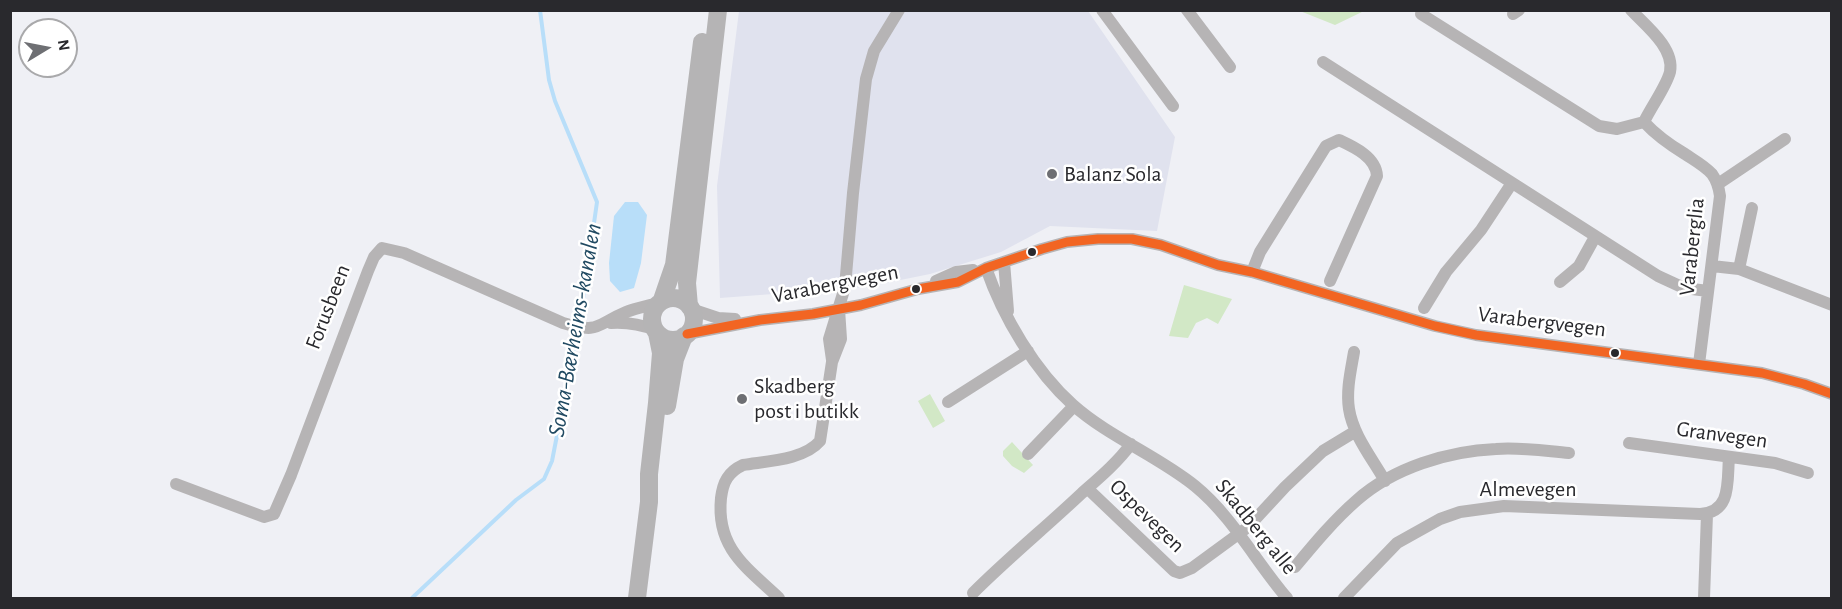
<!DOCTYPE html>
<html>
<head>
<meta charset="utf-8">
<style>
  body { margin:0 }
  #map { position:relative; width:1842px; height:609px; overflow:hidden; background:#eff0f5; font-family:"Alegreya Sans",sans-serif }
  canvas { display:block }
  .frame { position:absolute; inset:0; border:12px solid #29292d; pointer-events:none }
  .north { position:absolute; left:18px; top:18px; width:60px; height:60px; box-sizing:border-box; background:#fff; border:2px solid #a9a9ab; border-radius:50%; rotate:80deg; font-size:16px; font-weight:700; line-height:24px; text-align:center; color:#29292d }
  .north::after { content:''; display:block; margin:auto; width:21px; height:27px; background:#6e6f73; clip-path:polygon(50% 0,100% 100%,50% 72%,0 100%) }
</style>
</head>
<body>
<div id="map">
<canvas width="1842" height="609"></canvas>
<div class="frame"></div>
<div class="north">N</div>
</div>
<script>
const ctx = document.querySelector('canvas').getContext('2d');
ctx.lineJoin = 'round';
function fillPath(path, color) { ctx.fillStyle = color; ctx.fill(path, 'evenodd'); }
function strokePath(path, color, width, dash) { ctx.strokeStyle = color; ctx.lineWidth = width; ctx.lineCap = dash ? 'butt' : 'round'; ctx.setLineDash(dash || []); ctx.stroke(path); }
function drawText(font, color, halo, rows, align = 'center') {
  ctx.font = font + ' "Alegreya Sans",sans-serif'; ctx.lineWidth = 5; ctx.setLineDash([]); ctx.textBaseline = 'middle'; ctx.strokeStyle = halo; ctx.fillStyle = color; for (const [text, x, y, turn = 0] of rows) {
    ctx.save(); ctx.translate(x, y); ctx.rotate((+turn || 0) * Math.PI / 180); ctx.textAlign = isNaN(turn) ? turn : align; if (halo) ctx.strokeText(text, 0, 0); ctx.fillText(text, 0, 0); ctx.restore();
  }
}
fillPath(new Path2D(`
  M 739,11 L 1088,11 L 1175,137 L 1157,231 L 1050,226 L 1001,252 L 930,274 L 866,287 L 720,298 L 717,186 Z`), '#e0e2ee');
fillPath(new Path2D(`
  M 1300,11 L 1364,11 L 1335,25 Z
  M 1184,285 L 1232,299 L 1218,324 L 1207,318 L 1196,323 L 1188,338 L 1169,336 Z
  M 930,394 L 945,421 L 933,428 L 918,401 Z
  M 1012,442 L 1033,465 L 1024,473 L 1012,466 L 1003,456 L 1003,451 Z`), '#d2e8c6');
fillPath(new Path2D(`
  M 625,202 L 638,202 L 647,215 L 641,263 L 634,288 L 620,292 L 610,281 L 609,263 L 614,216 Z`), '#b8def9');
strokePath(new Path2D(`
  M 412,598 L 516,500 L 544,479 L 552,461 L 582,307 L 597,202 L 555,101 L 549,80 L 540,10`), '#b8def9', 4);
strokePath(new Path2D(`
  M 1102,10 L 1173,106
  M 1187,10 L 1230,67
  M 1631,10 C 1645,25 1675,48 1670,72 C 1666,87 1651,107 1644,122 C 1656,135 1670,145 1685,154 C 1694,160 1705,166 1712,174 C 1717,181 1719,188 1720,196 L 1699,364
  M 1421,14 L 1599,126 L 1617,129 L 1644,122
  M 1513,14 L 1519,10
  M 1323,62 L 1658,276 L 1684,288 L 1708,291
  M 1718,184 L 1785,139
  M 1004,262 L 1008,311
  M 1712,266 L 1739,269 L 1832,305
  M 986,268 C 1003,317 1035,371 1073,405 C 1109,437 1158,456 1195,486 C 1232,516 1256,562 1287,598
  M 1739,269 L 1752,208
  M 1252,272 L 1260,252 L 1326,146 L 1339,140 C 1354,147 1376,157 1377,176 L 1330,281
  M 936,281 L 956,272 L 973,270
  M 1560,282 L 1579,266 L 1595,237
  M 1424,308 L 1446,272 L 1481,230 L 1512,183
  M 691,309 L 718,318 L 735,319
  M 611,323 C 628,322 640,324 655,330
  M 687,334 L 760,320 L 813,314 L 861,305 L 918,289 L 958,282 L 986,268 L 1042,249 L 1067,242 L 1098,239 L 1132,239 L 1161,245 L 1218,265 L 1252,272 L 1435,326 L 1476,335 L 1762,373 L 1804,384 L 1832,394
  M 1354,352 C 1351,370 1346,390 1349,409 C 1353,435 1372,458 1385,481
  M 832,360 L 829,339 L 845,287 L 853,193 L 866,79 L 874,51 L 899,10
  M 948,402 L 1028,351
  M 1629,443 L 1775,463 L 1808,473
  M 1028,454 L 1074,406
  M 176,484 L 264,517 L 274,514 L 291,475 L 368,271 L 374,257 L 382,248 L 404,253 L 563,323 C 600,334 595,325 626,312 C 636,308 648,306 658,303
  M 1088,489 L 1174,571 L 1180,573 L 1192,568 L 1248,527 L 1285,487 L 1323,451 L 1356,431
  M 1295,567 C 1314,544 1334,520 1357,500 C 1393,468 1448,451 1496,449 C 1520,447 1545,451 1569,453
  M 973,593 C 1008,558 1046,527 1082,493 C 1099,478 1117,463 1131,444
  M 779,598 C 746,567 716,548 721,498 C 723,482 728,472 743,465 C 767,461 804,460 820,441 L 832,362 L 841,339 L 839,309
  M 1344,598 L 1397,543 L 1440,519 L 1460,512 L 1504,506 L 1700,514 C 1732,513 1727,481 1729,457
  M 1704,598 L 1707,514`), '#b6b4b5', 12);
strokePath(new Path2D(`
  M652 319a21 21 0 1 1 42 0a21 21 0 1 1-42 0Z
  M 662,300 L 674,265 L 702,42
  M 689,306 L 687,283 L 718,10
  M 667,406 L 675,359 L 684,336
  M 637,598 L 649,502 L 649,474 L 657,403 L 661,353 L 657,333`), '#b5b4b5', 18);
strokePath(new Path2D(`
  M 687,334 L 760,320 L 813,314 L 861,305 L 918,289 L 958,282 L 986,268 L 1042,249 L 1067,242 L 1098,239 L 1132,239 L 1161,245 L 1218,265 L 1252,272 L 1435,326 L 1476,335 L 1762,373 L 1804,384 L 1832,394`), '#f26522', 9);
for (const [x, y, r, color] of [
  [1052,174,6,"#6e6f73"],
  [1032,252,5,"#29292d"],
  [916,289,5,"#29292d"],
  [1615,353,5,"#29292d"],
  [742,399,6,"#6e6f73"]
]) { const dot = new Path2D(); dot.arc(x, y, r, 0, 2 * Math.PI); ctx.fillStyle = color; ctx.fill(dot); strokePath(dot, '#fff', 2); }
drawText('22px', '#29292d', '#fff', [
  ["Balanz Sola",1064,174],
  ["Skadberg",754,386],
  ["post i butikk",754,411]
], 'left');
drawText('22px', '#29292d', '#fff', [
  ["Varaberglia",1692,247,-84],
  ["Varabergvegen",835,284,-11],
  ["Forusbeen",328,307,-69],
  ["Varabergvegen",1542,322,7],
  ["Granvegen",1722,435,8],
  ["Almevegen",1528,489],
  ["Ospevegen",1147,516,44],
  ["Skadberg alle",1256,527,51]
]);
drawText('italic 24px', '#214a62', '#fff', [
  ["Soma-Bærheims-kanalen",575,330,-80]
]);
</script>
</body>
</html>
